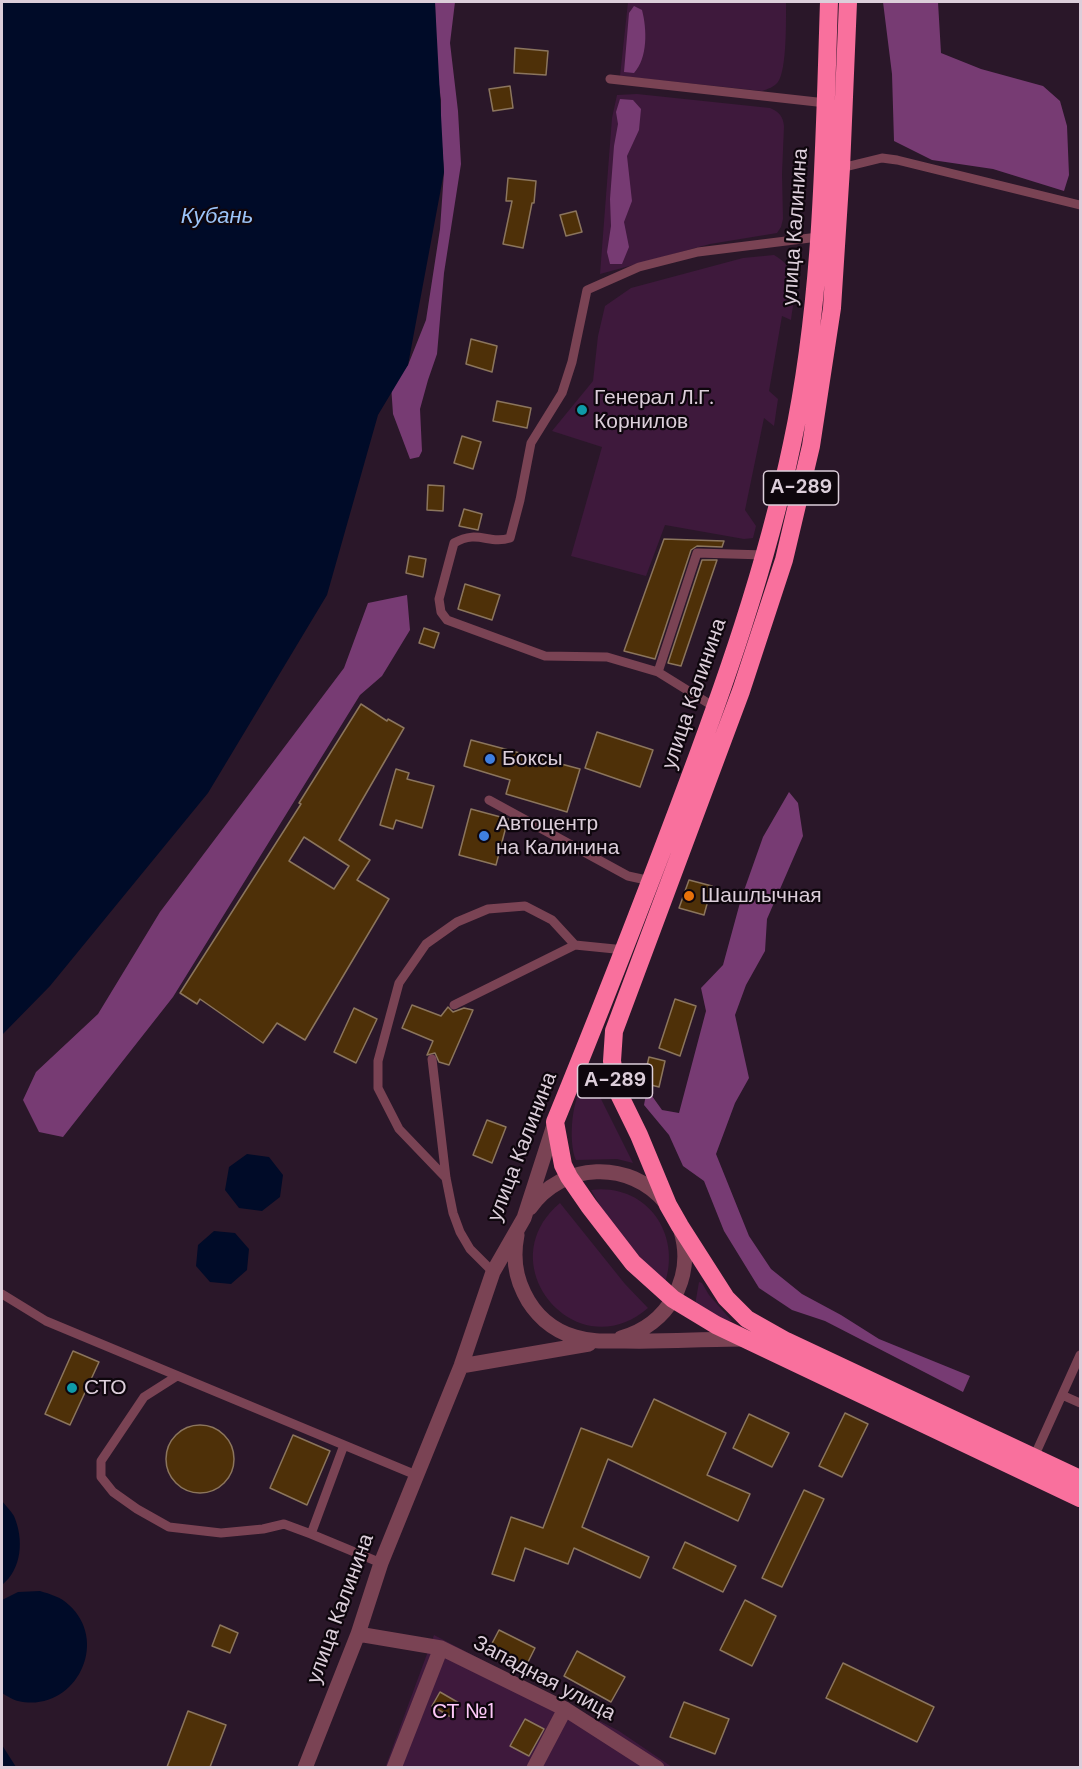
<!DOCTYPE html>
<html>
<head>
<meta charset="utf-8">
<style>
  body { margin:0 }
  #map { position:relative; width:1082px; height:1769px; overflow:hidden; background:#2a1729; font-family:"DM Sans",sans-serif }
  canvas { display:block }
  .frame { position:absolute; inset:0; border:3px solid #dcceda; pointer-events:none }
</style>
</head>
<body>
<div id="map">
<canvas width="1082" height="1769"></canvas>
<div class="frame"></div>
</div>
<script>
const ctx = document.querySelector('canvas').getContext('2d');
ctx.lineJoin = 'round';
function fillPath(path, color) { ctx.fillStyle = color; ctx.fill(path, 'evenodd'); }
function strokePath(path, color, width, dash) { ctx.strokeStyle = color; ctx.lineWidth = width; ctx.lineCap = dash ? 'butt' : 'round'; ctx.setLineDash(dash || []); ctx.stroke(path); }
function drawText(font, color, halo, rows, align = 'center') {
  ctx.font = font + ' "DM Sans",sans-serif'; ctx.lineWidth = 4.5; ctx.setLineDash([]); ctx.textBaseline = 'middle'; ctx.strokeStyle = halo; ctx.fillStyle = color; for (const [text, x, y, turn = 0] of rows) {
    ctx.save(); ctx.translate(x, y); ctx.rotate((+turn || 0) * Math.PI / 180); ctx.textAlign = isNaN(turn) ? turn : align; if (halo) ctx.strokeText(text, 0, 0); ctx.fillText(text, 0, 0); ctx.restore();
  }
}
fillPath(new Path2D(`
  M 628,2 L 786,2 C 786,19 787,70 778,82 C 774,87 768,89 762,91 L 620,76 Z
  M 637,94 L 770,108 C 779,112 783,116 784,126 L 782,174 L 783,219 L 781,227 L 777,233 L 710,244 L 600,274 L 612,118 L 617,95 Z
  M 774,255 C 801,270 795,293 791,320 L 782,316 L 769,391 L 778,399 L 774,426 L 764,418 L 745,510 L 756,526 L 753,538 L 744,539 L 665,525 L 646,576 L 571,556 L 602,447 L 552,431 L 593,381 L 598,336 L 605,306 L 631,288 L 743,258 Z
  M 588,1081 L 596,1089 L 633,1163 L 617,1159 L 576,1160 C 568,1143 571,1092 588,1081 Z
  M 591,1190 C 647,1183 683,1235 664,1286 L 606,1216 Z
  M 560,1203 L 625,1284 L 648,1308 C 577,1370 487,1264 560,1203 Z
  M 699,1282 L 702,1283 L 709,1295 L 732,1321 L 726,1321 L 695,1305 Z
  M 434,1635 L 619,1731 L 672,1767 L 385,1768 Z`), '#3e193c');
fillPath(new Path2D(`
  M 435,2 L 455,2 L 450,43 L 458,111 L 461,164 L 444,273 L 437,354 L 428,380 L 420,409 L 422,451 L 419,457 L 410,459 L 393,414 L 391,385 L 408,365 L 426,320 L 440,229 L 444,172 L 441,134 L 441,100 L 436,62 Z
  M 883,2 L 938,2 L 941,53 L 981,69 L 1043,86 L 1060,101 L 1067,126 L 1069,175 L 1064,191 L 993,169 L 932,160 L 894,141 L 892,74 Z
  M 634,6 L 642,10 C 647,29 648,58 634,73 L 624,72 L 629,13 Z
  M 620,99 L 633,100 L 641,109 L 639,130 L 627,156 L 632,201 L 624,222 L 629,247 L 622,264 L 610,264 L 607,252 L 611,226 L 610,199 L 614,146 L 618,124 L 616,112 Z
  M 407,595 L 410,630 L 382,676 L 360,695 L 173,997 L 63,1137 L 39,1132 L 23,1100 L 36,1072 L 98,1014 L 160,912 L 344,668 L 368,603 Z
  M 789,792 L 798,803 L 803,836 L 767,919 L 765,951 L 746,985 L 735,1015 L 749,1078 L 735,1103 L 716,1154 L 749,1236 L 771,1269 L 802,1294 L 841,1315 L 879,1339 L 970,1376 L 963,1392 L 825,1321 L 792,1310 L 759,1288 L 724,1231 L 704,1181 L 683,1166 L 669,1135 L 644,1105 L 647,1089 L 662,1110 L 679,1113 L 706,1011 L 701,988 L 723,965 L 741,899 L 763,837 Z`), '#773b73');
fillPath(new Path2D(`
  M 2,2 L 435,2 L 444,172 L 408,365 L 378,415 L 327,595 L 208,793 L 50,986 L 2,1035 Z
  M 247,1154 L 269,1157 L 283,1175 L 280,1197 L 262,1211 L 239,1208 L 225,1190 L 229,1167 Z
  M 214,1231 L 235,1233 L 249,1249 L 247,1270 L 231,1284 L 210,1282 L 196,1266 L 198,1245 Z
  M 2,1501 C 6,1506 11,1511 14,1516 C 24,1539 22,1569 2,1585 Z
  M 40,1591 C 50,1594 61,1597 69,1605 C 111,1643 74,1714 18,1701 C 13,1700 7,1696 2,1693 L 2,1600 L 18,1592 Z
  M 2,1745 L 16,1767 L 2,1767 Z`), '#000b28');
const building = new Path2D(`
  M 515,48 L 548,51 L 546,75 L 514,73 Z
  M 510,86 L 513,108 L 493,111 L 489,89 Z
  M 508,178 L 536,181 L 534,203 L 532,203 L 523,248 L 503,244 L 512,201 L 506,201 Z
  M 576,211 L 582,232 L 566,236 L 560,215 Z
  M 471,339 L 497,346 L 492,372 L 466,364 Z
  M 497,401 L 531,408 L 527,428 L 493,421 Z
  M 462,436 L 481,442 L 473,469 L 454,463 Z
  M 428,485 L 444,486 L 443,511 L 427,510 Z
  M 464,509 L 482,514 L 478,530 L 459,526 Z
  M 664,539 L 724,541 L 722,547 L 697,546 L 691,550 L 655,659 L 624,651 Z
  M 409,556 L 426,559 L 423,577 L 406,573 Z
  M 702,560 L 717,560 L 681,666 L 668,663 Z
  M 465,584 L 500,595 L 492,620 L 458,609 Z
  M 424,628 L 439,633 L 434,648 L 419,643 Z
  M 361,704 L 387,721 L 388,719 L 404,728 L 339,840 L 370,860 L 357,880 L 389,899 L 305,1040 L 277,1023 L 263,1043 L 200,999 L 197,1004 L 180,993 L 301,804 L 299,803 ZM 304,837 L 349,866 L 334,889 L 289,861 Z
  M 597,732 L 653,750 L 640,787 L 585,768 Z
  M 471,740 L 580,769 L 567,812 L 506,794 L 510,780 L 464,766 Z
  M 396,769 L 409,773 L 407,779 L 434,786 L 422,828 L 396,820 L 393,829 L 380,825 Z
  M 471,809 L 508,819 L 496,865 L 459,855 Z
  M 689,880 L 712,886 L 704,915 L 679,908 Z
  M 675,999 L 696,1006 L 680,1056 L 659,1048 Z
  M 412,1005 L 441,1016 L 448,1007 L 453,1012 L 464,1008 L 473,1010 L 449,1065 L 439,1062 L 435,1053 L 427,1055 L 433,1041 L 402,1028 Z
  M 354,1008 L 377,1019 L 356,1063 L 334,1052 Z
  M 649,1057 L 665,1061 L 659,1087 L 643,1083 Z
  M 487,1120 L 506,1127 L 492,1163 L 473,1155 Z
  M 73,1351 L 99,1362 L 70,1425 L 45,1414 Z
  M 654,1399 L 726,1433 L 707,1475 L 750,1494 L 738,1521 L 608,1459 L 582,1527 L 649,1557 L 640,1578 L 574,1548 L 568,1564 L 525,1548 L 514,1581 L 492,1574 L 511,1517 L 543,1528 L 581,1428 L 632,1447 Z
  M 845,1413 L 868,1424 L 842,1477 L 819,1466 Z
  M 749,1414 L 789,1433 L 772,1467 L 733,1448 Z
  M166 1459a34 34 0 1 1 68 0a34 34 0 1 1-68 0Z
  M 293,1435 L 330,1451 L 307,1505 L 270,1488 Z
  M 804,1490 L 824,1499 L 782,1587 L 762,1578 Z
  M 685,1542 L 736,1566 L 723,1592 L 673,1568 Z
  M 745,1600 L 776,1616 L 752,1666 L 720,1650 Z
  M 220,1625 L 238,1633 L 230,1653 L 212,1646 Z
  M 499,1630 L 535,1648 L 523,1672 L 487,1653 Z
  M 577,1651 L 625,1677 L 611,1702 L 564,1676 Z
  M 843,1663 L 934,1707 L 917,1742 L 826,1698 Z
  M 440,1692 L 459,1703 L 451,1717 L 432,1706 Z
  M 684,1702 L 729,1719 L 715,1754 L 670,1737 Z
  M 188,1711 L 226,1725 L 210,1767 L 167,1767 Z
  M 525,1719 L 544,1729 L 529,1756 L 510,1746 Z`);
fillPath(building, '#4e3008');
strokePath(building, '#8b755d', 1.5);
strokePath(new Path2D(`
  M 610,79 L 826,103
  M 841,168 L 882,158 L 897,160 L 1080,205
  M 658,672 L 697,553 L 765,555
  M 716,708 L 658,672 L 607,657 L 545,656 L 447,620 L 441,612 L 439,599 L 454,543 C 478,529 489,545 510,538 L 520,500 L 531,443 L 562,393 L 572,362 L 587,290 L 639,267 L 698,252 L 818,237
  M 489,800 L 628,876 L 651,881
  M 454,1005 L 575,945 L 625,950
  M 432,1059 L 446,1178 L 453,1213 L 460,1232 L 470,1249 L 493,1272
  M 446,1178 L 399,1129 L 378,1088 L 378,1061 L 399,983 L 426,944 L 457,922 L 488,909 L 525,906 L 552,920 L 575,945
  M 2,1294 L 46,1321 L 416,1475
  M 177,1376 L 144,1397 L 101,1461 L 101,1477 L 113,1492 L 137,1509 L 169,1527 L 221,1533 L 263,1529 L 284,1524 L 311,1534
  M 1062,1395 L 1080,1403
  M 344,1445 L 311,1534 L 381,1563
  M 1034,1457 L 1080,1355`), '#7a4354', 9);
strokePath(new Path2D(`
  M 530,1208 C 562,1162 630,1159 666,1203
  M 517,1235 C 513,1255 515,1275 524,1293 C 534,1314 552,1330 575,1337 C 591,1342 608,1341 625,1341 C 665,1342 704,1339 744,1339
  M 621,1338 C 668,1325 695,1278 681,1231
  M 461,1366 L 589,1344
  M 358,1634 L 441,1648 L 565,1709 L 657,1768
  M 305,1768 L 358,1634 L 381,1563 L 461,1366 L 493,1272 L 524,1218 L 555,1122
  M 394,1768 L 441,1648
  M 534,1768 L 565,1709`), '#7a4354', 15);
strokePath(new Path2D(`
  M 829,2 C 824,149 823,299 792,444 C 766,568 724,687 679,806 C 639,912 598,1017 555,1122 L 563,1165 L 569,1177 L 589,1206 L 633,1263 L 673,1299 L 716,1325 L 1080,1498
  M 848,2 L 841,168 L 832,308 L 811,446 L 784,560 L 741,691 L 614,1031 L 612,1061 L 617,1090 L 639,1135 L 668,1205 L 680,1226 L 726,1298 L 747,1319 L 786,1341 L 1080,1479`), '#f9709d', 18);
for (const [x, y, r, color] of [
  [582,410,6,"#0f9aa8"],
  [490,759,6,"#3f7fe0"],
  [484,836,6,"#3f7fe0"],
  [689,896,6,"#e8710a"],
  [72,1388,6,"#0f9aa8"]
]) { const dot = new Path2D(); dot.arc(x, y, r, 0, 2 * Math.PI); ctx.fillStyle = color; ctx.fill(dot); strokePath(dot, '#0e060d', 2); }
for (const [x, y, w] of [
  [801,488,75],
  [615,1081,75]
]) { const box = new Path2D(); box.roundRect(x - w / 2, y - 17, w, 34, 4.5); ctx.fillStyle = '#0e060d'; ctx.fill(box); strokePath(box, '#dcceda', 1.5); }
drawText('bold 20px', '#dcceda', null, [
  ["А-289",801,488],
  ["А-289",615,1081]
]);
drawText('21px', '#dcceda', '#0e060d', [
  ["улица Калинина",796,227,-86],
  ["улица Калинина",695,694,-71],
  ["улица Калинина",523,1147,-69],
  ["улица Калинина",341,1609,-70],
  ["Западная улица",544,1679,28]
]);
drawText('21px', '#dcceda', '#0e060d', [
  ["Генерал Л.Г.",594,398],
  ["Корнилов",594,422],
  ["Боксы",502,759],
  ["Автоцентр",496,824],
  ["на Калинина",496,848],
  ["Шашлычная",701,896],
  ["СТО",84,1388]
], 'left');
drawText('21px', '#fdc8f8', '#0e060d', [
  ["СТ №1",463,1712]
]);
drawText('italic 22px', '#9cc4f8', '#0e060d', [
  ["Кубань",217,217]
]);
</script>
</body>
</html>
